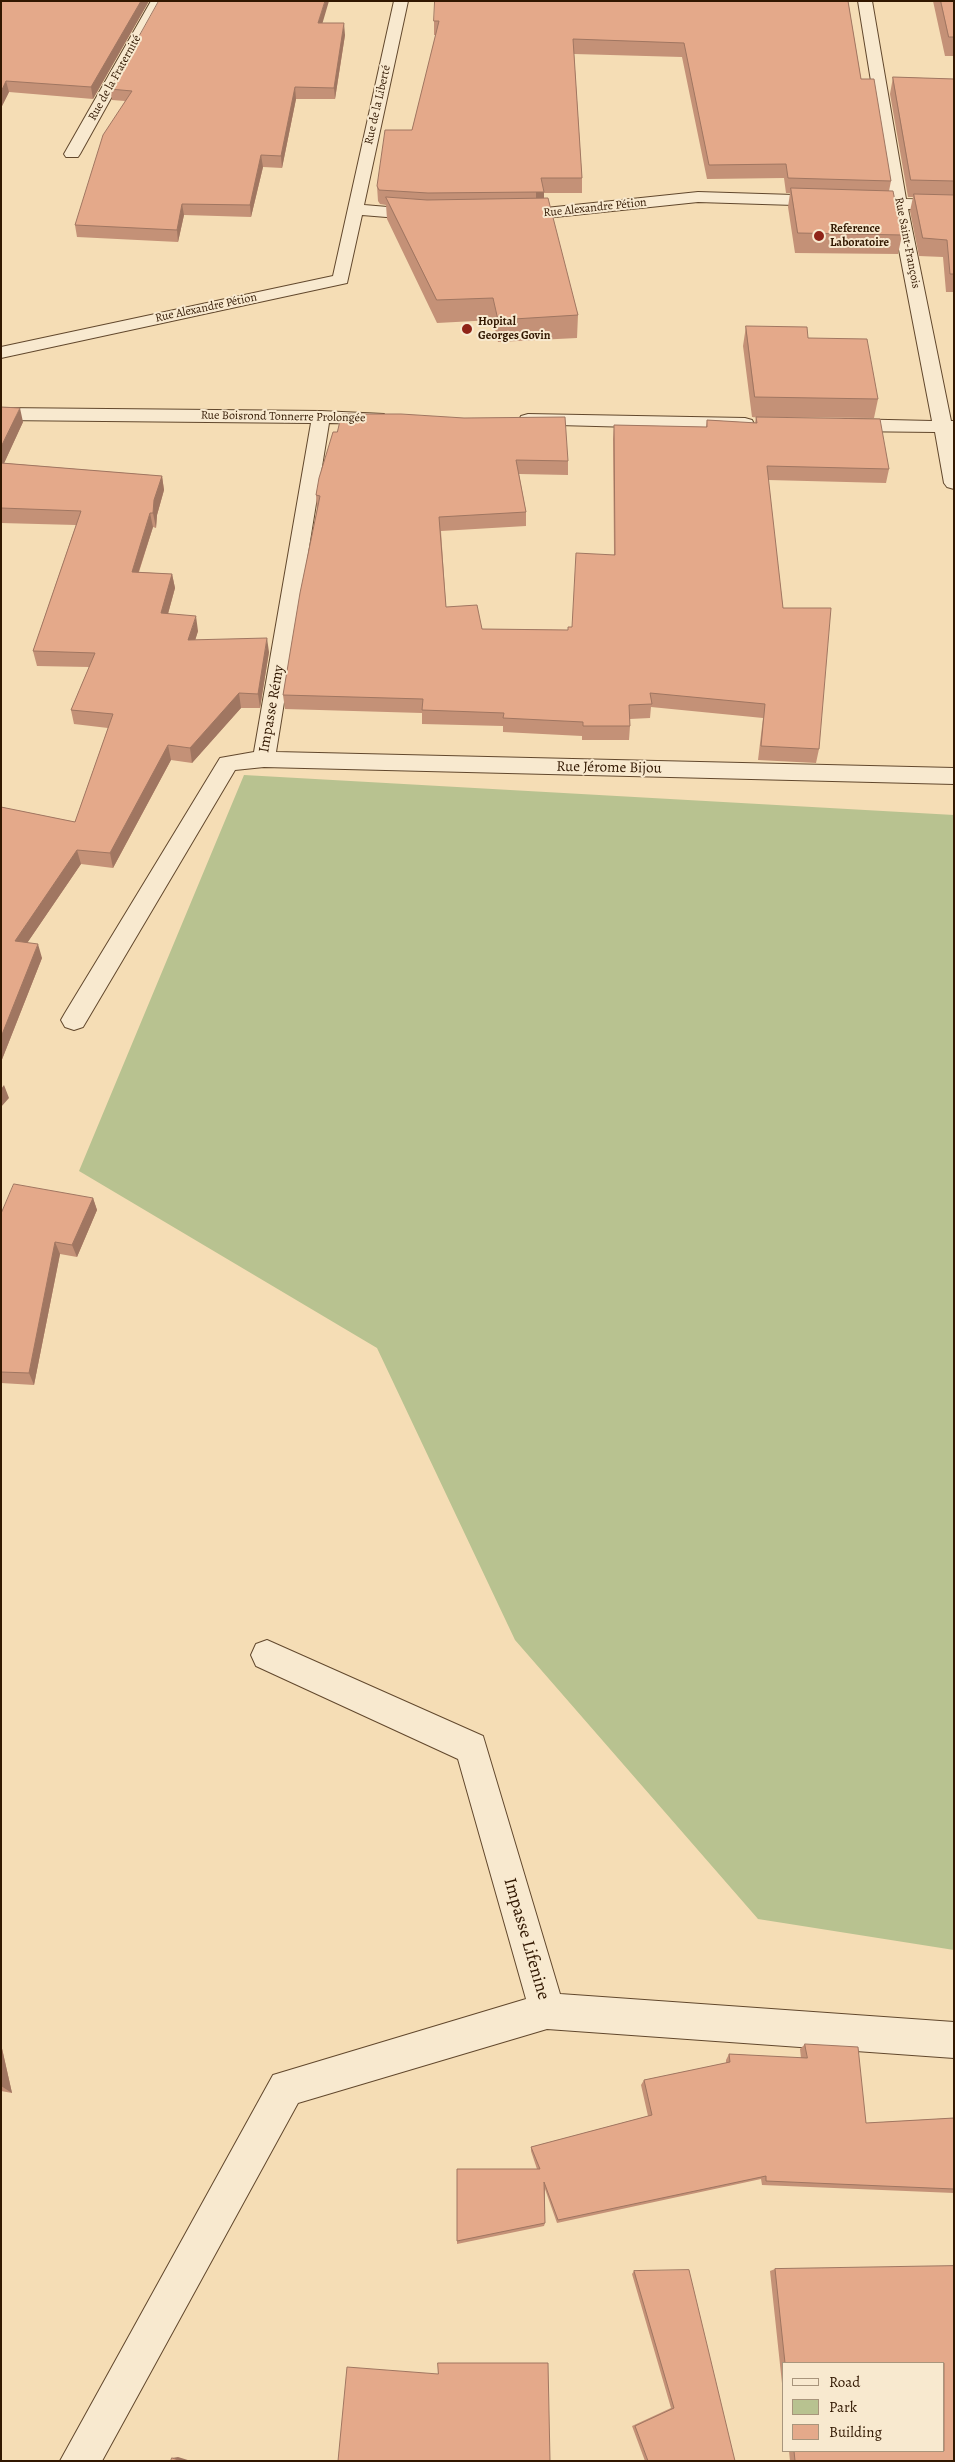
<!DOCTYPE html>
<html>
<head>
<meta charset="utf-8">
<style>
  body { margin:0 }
  #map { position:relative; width:955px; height:2462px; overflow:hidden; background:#f5ddb5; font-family:Alegreya,serif }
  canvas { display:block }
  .frame { position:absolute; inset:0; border:2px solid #311700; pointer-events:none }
  .legend { position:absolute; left:782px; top:2362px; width:162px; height:90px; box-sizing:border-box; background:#f8e9cf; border:1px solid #a8957c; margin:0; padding:6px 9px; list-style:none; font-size:15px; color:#311700 }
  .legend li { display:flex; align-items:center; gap:10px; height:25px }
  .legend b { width:25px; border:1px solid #a8957c }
</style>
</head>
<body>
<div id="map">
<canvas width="955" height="2462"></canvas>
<div class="frame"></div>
<ul class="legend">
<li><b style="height:6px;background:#f8e9cf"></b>Road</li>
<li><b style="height:14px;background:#b8c290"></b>Park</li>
<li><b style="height:14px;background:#e4a98a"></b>Building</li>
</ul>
</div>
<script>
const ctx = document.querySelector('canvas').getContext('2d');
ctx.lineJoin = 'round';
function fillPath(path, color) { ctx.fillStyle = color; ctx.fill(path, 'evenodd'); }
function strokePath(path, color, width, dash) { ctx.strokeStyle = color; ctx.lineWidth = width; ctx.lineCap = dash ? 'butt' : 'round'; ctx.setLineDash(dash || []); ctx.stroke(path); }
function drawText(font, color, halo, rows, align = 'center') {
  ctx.font = font + ' Alegreya,serif'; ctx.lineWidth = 4; ctx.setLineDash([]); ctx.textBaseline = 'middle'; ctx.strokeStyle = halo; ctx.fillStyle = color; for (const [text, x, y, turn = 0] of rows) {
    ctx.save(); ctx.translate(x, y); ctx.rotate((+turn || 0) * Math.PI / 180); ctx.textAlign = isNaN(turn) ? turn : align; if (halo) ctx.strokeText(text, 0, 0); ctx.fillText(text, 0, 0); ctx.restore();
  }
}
fillPath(new Path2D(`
  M 244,775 L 954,815 L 954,1950 L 758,1919 L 515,1640 L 377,1348 L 79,1171 Z`), '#b8c290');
const minor = new Path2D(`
  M 151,1 L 165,1 L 80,154 L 78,157 L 66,157 L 64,154 Z
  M 394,1 L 408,1 L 364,205 L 423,210 L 429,211 L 431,215 L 429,219 L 423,220 L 362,215 L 347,283 L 1,358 L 1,347 L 333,276 Z
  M 858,1 L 872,1 L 906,199 L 954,200 L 954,210 L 908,209 L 951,421 L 954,421 L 954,489 L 947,487 L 944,483 L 935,432 L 845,431 L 838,429 L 836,425 L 838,421 L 845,419 L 932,421 L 891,208 L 698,202 L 536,219 L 508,218 L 506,214 L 508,210 L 536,209 L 698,192 L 890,198 Z
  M 1,408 L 321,411 L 384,414 L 386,418 L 384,422 L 377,424 L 329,423 L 276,752 L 954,768 L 954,784 L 264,767 L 235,770 L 83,1027 L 74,1030 L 65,1027 L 61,1020 L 65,1013 L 220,758 L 254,752 L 311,423 L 1,420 Z
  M 528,414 L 745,418 L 752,420 L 754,424 L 752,428 L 745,430 L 521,424 L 519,420 L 521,416 Z
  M 267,1640 L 483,1736 L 560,1994 L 954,2022 L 954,2058 L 547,2029 L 298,2103 L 102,2461 L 60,2461 L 273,2075 L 526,1999 L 458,1759 L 256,1666 L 251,1655 L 256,1644 Z`);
strokePath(minor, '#62482d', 2);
fillPath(minor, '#f8e9cf');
fillPath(new Path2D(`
  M 1,1 L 149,1 L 93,99 L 9,92 L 1,108 Z
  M 848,1 L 861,79 L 891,181 L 889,191 L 902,235 L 898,254 L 795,253 L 788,207 L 790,193 L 786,193 L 784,178 L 707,179 L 682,57 L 574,54 L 582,178 L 582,193 L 544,193 L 544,198 L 578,315 L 577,338 L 498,342 L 493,320 L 437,323 L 387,219 L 386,205 L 380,204 L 378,201 L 377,186 L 412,130 L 436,35 L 434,35 L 434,21 Z
  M 933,1 L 954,1 L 954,56 L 945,56 Z
  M 322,23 L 345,35 L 335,99 L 296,99 L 282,168 L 263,167 L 251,217 L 184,215 L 178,242 L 77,237 L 75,225 L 125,101 L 112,100 L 110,89 Z
  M 893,77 L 954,79 L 954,292 L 946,292 L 943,257 L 919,256 L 910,211 L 913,197 L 908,197 L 890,94 Z
  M 746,326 L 808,338 L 878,399 L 874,418 L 752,417 L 743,346 Z
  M 1,407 L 23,422 L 4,463 L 162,476 L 164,490 L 157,515 L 156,528 L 153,527 L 139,572 L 172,574 L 175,588 L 168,614 L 198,631 L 195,640 L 269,652 L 260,708 L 241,708 L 192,763 L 171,760 L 113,868 L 81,864 L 27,943 L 42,958 L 1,1062 L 1,807 L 75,822 L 108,728 L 74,724 L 71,710 L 89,667 L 37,666 L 33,651 L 76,525 L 1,523 Z
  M 756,417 L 889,469 L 886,483 L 768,480 L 783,608 L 819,749 L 816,763 L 758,760 L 763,718 L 651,707 L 650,718 L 630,719 L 630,726 L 629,740 L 582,740 L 582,736 L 503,732 L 503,726 L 422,724 L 422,713 L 285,709 L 283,695 L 317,509 L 316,495 L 337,432 L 568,461 L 568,475 L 519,474 L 526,512 L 526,526 L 441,531 L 446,607 L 482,629 L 568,630 L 572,627 L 614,554 L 613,439 L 614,425 L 706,427 L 707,420 L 755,423 Z
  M 93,1198 L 97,1210 L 77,1257 L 60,1254 L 34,1385 L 1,1383 L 1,1214 Z
  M 1,2044 L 12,2093 L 1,2091 Z
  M 805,2044 L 866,2123 L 954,2118 L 954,2193 L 762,2185 L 761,2179 L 557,2223 L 545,2189 L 545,2223 L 544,2226 L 457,2244 L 457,2241 L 537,2169 L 531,2151 L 531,2147 L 648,2116 L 641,2085 L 644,2080 L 726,2063 L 726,2060 L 729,2054 L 801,2058 L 800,2049 Z
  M 954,2266 L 954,2461 L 790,2461 L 789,2451 L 944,2451 L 944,2363 L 784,2363 L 784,2402 L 770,2271 L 775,2269 Z
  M 634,2271 L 735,2461 L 645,2461 L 632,2426 L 671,2408 L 632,2274 Z`), '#c49177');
fillPath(new Path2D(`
  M 141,1 L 149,1 L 93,99 L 91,87 Z
  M 325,1 L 329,1 L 319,35 L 318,23 Z
  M 344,23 L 345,35 L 335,99 L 334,88 Z
  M 6,81 L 9,92 L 1,108 L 1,92 Z
  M 295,87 L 296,99 L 282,168 L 281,156 Z
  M 261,155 L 263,167 L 251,217 L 250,205 Z
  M 536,192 L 544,192 L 544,206 L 536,207 Z
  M 182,204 L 184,215 L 178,242 L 177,230 Z
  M 20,408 L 23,422 L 1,470 L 1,447 Z
  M 162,476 L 164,490 L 157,515 L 156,528 L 153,513 L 154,500 Z
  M 150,513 L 153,527 L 134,586 L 132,572 Z
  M 172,574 L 175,588 L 164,628 L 161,613 Z
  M 196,616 L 198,631 L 191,654 L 188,640 Z
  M 267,638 L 269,652 L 260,708 L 258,694 Z
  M 239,693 L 241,708 L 192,763 L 190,748 Z
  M 168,745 L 171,760 L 113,868 L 110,853 Z
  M 77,850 L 81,864 L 19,955 L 15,941 Z
  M 38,944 L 42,958 L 1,1062 L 1,1037 Z
  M 4,1085 L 9,1098 L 1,1107 L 1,1089 Z
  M 93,1198 L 97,1210 L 77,1257 L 72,1245 Z
  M 55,1242 L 60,1254 L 34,1385 L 29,1373 Z
  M 1,2044 L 12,2093 L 1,2086 Z
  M 178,2457 L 191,2461 L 182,2461 L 172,2458 Z`), '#a07661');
const building = new Path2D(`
  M 1,1 L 141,1 L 91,87 L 6,81 L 1,92 Z
  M 159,1 L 325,1 L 318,23 L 344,23 L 334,88 L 295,87 L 281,156 L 261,155 L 250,205 L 182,204 L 177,230 L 75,225 L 103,135 L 132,91 L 110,89 Z
  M 435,1 L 848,1 L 861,79 L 874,79 L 891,181 L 788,178 L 786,164 L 709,165 L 684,43 L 573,39 L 582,178 L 541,178 L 544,192 L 536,192 L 428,193 L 379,190 L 377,186 L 385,130 L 412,130 L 439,21 L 434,21 Z
  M 941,1 L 954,1 L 954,37 L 949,37 Z
  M 893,77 L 954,79 L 954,181 L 911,180 Z
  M 791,188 L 893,191 L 902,235 L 798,233 Z
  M 914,194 L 954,195 L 954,274 L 950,274 L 947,240 L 923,238 Z
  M 386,197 L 427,200 L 548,198 L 578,315 L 498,320 L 493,298 L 437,300 Z
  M 746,326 L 807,327 L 808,338 L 867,339 L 878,399 L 755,397 Z
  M 1,407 L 20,408 L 1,447 Z
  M 342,414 L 401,414 L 464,418 L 565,417 L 568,461 L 516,460 L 526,512 L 439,517 L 446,607 L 477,605 L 482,629 L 568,630 L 568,627 L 572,627 L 576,553 L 615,555 L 614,425 L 707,427 L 707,420 L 757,423 L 756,417 L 880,419 L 889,469 L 767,466 L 783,608 L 831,608 L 819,749 L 761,746 L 765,704 L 650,693 L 652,704 L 629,705 L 630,726 L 583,726 L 583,722 L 503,718 L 504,713 L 422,710 L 423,699 L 283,695 L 300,593 L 320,496 L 316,495 L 319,478 L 333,432 L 337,432 Z
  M 1,463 L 162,476 L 154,500 L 153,513 L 150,513 L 132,572 L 172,574 L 161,613 L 196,616 L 188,640 L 267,638 L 258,694 L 239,693 L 190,748 L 168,745 L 110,853 L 77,850 L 15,941 L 38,944 L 1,1037 L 1,807 L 75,822 L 113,714 L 71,710 L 95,653 L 33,651 L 81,511 L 1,508 Z
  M 14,1184 L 93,1198 L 72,1245 L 55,1242 L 29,1373 L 1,1372 L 1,1214 Z
  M 805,2044 L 858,2047 L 866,2123 L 954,2118 L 954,2189 L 766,2181 L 766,2176 L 558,2220 L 544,2182 L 545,2223 L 457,2241 L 457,2169 L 540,2169 L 531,2147 L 652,2115 L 644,2080 L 730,2062 L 729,2054 L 807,2058 Z
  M 954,2266 L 954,2461 L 795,2461 L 794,2451 L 944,2451 L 944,2363 L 785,2363 L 775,2269 Z
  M 689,2270 L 735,2461 L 648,2461 L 635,2426 L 674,2408 L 634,2271 Z
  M 438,2363 L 548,2363 L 550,2461 L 338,2461 L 347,2367 L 438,2374 Z
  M 172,2458 L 182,2461 L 171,2461 Z`);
fillPath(building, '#e4a98a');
strokePath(building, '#a07661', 1);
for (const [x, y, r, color] of [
  [819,236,6,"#8f2418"],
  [467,329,6,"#8f2418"]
]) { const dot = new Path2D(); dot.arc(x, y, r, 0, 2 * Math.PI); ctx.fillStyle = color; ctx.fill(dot); strokePath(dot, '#f8e9cf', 2); }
drawText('12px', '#311700', '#f8e9cf', [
  ["Rue de la Fraternité",115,78,-61],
  ["Rue de la Liberté",378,105,-77],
  ["Rue Alexandre Pétion",595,208,-6],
  ["Rue Saint-François",907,243,79],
  ["Rue Alexandre Pétion",206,308,-12],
  ["Rue Boisrond Tonnerre Prolongée",283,417,1]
]);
drawText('bold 12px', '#311700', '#f8e9cf', [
  ["Reference",830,229],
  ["Laboratoire",830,243],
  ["Hopital",478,322],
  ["Georges Govin",478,336]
], 'left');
drawText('15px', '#311700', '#f8e9cf', [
  ["Impasse Rémy",272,709,-80],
  ["Rue Jérome Bijou",609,768,1]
]);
drawText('18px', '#311700', '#f8e9cf', [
  ["Impasse Lifenine",526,1939,74]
]);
</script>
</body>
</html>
